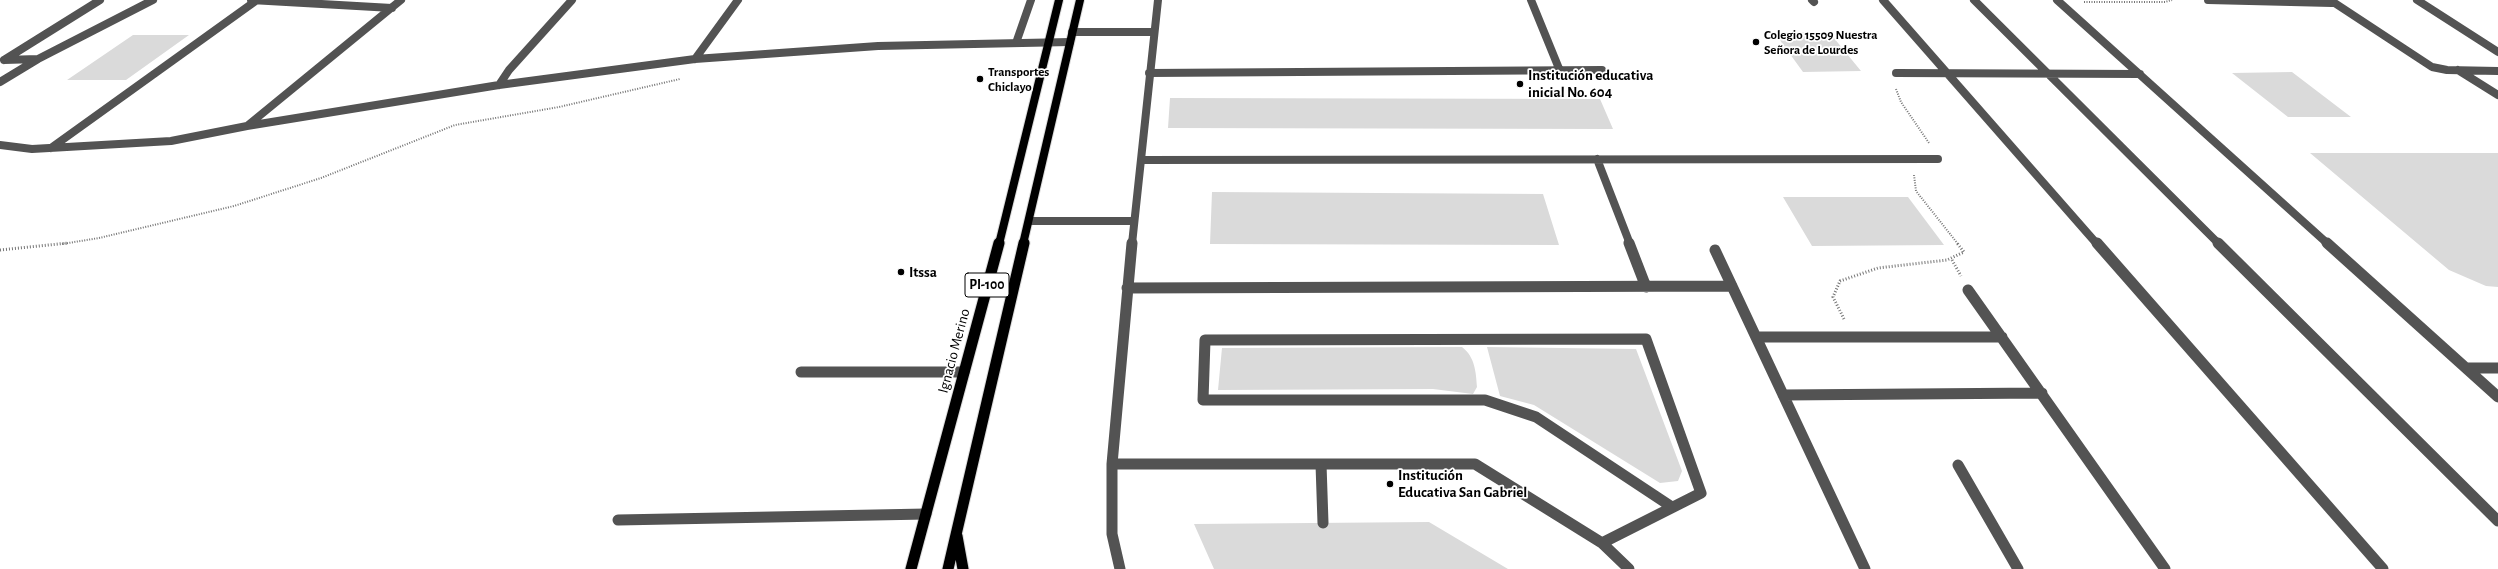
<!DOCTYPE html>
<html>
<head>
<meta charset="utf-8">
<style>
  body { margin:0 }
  canvas { display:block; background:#fff }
</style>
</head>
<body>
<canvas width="2498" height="569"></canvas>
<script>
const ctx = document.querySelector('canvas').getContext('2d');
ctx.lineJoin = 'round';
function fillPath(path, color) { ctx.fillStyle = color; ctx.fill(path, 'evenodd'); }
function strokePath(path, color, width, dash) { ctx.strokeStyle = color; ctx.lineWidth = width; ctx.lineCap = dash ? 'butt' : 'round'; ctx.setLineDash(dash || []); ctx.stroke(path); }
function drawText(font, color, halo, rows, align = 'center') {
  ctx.font = font + ' "Alegreya Sans",sans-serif'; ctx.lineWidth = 3.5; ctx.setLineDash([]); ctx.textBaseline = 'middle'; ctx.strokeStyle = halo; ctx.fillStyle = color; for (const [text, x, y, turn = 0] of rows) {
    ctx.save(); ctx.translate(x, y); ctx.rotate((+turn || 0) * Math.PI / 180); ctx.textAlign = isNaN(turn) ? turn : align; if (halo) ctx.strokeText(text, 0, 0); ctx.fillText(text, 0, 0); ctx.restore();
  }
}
fillPath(new Path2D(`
  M 1774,32 L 1829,32 L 1861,71 L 1803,72 Z
  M 133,35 L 189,35 L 126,80 L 67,80 Z
  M 2292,72 L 2351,117 L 2288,117 L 2232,73 Z
  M 1170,98 L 1600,99 L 1613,129 L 1168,128 Z
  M 2310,153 L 2498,153 L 2498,287 L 2486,286 L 2449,270 Z
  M 1212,192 L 1543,194 L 1559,245 L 1210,244 Z
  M 1783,197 L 1908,197 L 1944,245 L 1812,246 Z
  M 1462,347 C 1475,357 1476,372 1477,387 L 1473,394 L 1433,389 L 1218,390 L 1222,348 Z
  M 1487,347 L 1636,349 L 1682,471 L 1678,481 L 1660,483 L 1534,405 L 1500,396 Z
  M 1429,522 L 1508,569 L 1214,569 L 1194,524 Z`), '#dadada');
const majorFar1 = new Path2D(`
  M 999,244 L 1059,0
  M 1023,244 L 1080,0`);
const major = new Path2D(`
  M 957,536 L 963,569
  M 911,569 L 999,243
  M 948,569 L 1024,243`);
strokePath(majorFar1, '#dbdbdb', 10);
strokePath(major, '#dbdbdb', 13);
strokePath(new Path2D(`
  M 2084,2 L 2165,2 L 2172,0
  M 1896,89 L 1901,102 L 1929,143
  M 1914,175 L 1916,191 L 1958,244
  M 62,244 L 99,238 L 234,206 L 321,178 L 455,125 L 559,107 L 680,79`), '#757575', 2, [1, 1.5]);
strokePath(new Path2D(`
  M 0,250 L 68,243
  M 1952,260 L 1961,276
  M 1844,319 L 1833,297 L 1840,281 L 1878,268 L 1947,260 L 1964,252 L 1957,243`), '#757575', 3, [1, 2]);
strokePath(new Path2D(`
  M 251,0 L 392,8
  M 1531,0 L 1560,71
  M 1812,0 L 1814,2
  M 1883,0 L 2097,244
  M 1974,0 L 2219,244
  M 2057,0 L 2328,244
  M 2208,0 L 2332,3
  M 2330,0 L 2432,67 L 2447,70 L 2498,71
  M 2417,0 L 2498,52
  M 1072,32 L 1154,32
  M 1016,43 L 1031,0
  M 695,59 L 738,0
  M 4,60 L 100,0
  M 4,60 L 38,59
  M 2458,70 L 2498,95
  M 1149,73 L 1602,70
  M 1896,73 L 2140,74
  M 0,82 L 38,59 L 153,0
  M 499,85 L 509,70 L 572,0
  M 247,126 L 401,0
  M 0,145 L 32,149 L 171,141 L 247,126 L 499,85 L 695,59 L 878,46 L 1070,42
  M 51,148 L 257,0
  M 1597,159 L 1630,244
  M 1141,160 L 1938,159
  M 1030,221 L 1134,221
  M 1132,244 L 1158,0`), '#535353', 8);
strokePath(new Path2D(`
  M 1629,243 L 1646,287
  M 2097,243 L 2383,569
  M 2218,243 L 2498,521
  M 2327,243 L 2498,397
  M 1715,250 L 1865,569
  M 1127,288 L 1732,286
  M 1968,290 L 2165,569
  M 1756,337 L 2002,337
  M 2466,368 L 2498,368
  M 801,372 L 964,372
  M 1783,395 L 2042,393
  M 1112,464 L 1475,464 L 1602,543 L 1629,569
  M 1321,464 L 1323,523
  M 1958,465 L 2018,569
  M 618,520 L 926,514
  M 1602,543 L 1701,493 L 1646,339 L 1205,340 L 1203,400 L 1485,400 L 1536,417 L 1672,507
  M 1120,569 L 1112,534 L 1112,464 L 1132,243`), '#535353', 11);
strokePath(majorFar1, '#000', 8);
strokePath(major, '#000', 11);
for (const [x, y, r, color] of [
  [1756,42,4,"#000"],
  [980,79,4,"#000"],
  [1520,84,4,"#000"],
  [901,272,4,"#000"],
  [1390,484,4,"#000"]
]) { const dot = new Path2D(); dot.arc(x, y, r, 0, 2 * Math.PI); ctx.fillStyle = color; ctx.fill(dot); strokePath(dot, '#fff', 1.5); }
drawText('bold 13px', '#000', '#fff', [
  ["Colegio 15509 Nuestra",1764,35],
  ["Señora de Lourdes",1764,50],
  ["Transportes",988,72],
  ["Chiclayo",988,87]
], 'left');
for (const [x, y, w] of [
  [987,285,44]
]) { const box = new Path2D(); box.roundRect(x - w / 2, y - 12, w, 24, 3); ctx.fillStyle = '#fff'; ctx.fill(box); strokePath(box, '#000', 1); }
drawText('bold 14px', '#000', null, [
  ["PI-100",987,285]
]);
drawText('bold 15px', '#000', '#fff', [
  ["Institución educativa",1528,75],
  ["inicial No. 604",1528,92],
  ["Itssa",909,272],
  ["Institución",1398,475],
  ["Educativa San Gabriel",1398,492]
], 'left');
drawText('15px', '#000', '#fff', [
  ["Ignacio Merino",954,351,-75]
]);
</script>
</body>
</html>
